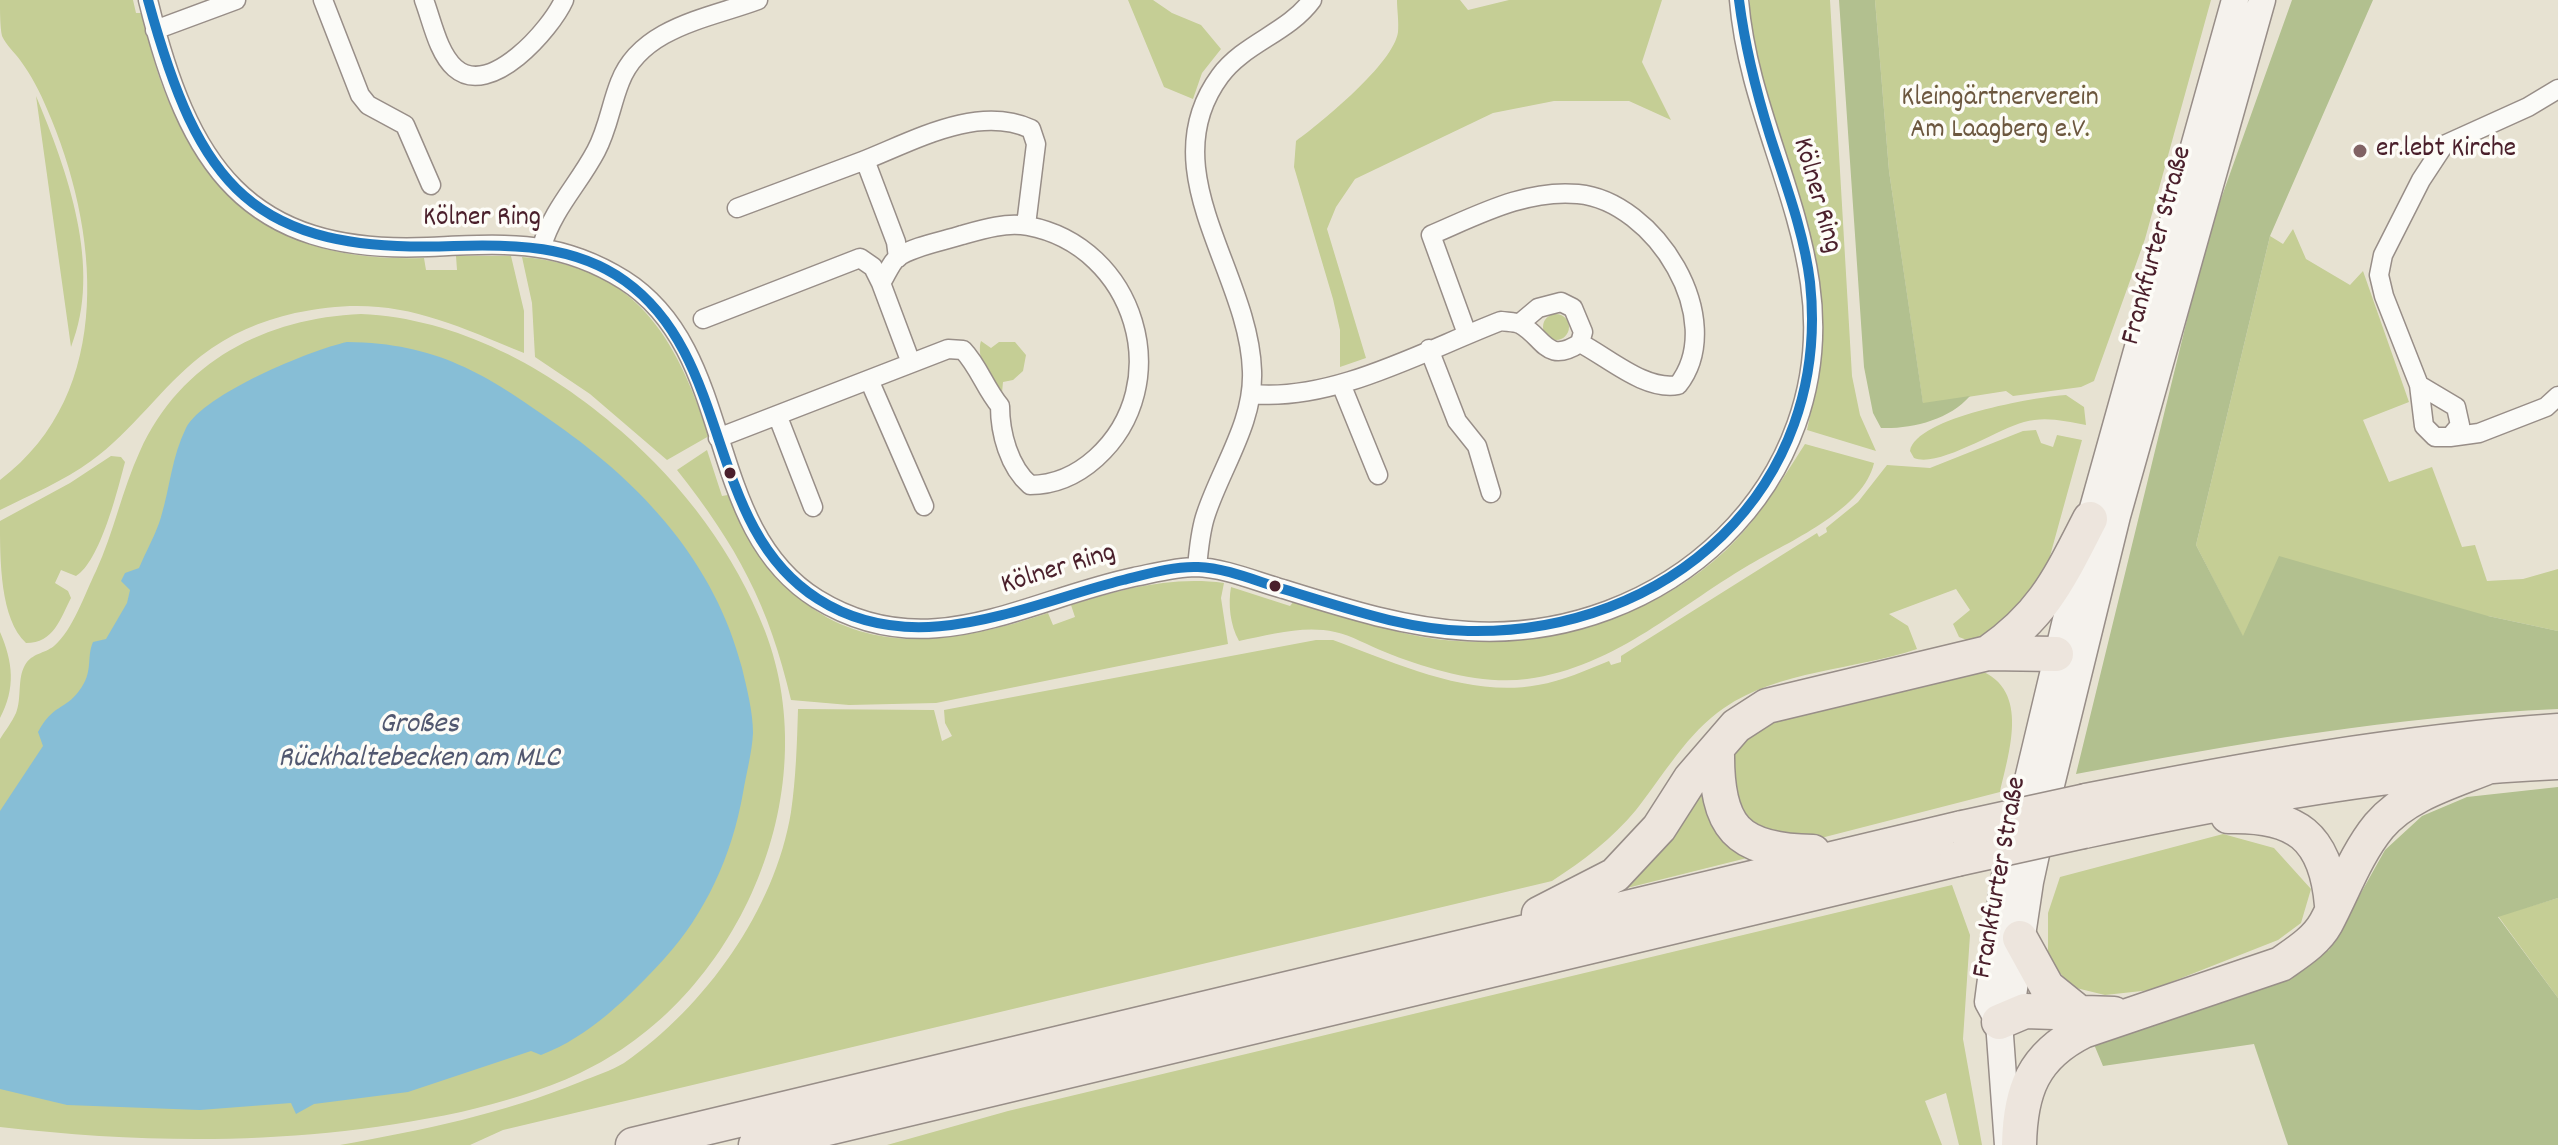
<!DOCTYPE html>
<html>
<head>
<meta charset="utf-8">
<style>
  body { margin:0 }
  canvas { display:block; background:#e7e2d2 }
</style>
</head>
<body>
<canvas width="2558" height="1145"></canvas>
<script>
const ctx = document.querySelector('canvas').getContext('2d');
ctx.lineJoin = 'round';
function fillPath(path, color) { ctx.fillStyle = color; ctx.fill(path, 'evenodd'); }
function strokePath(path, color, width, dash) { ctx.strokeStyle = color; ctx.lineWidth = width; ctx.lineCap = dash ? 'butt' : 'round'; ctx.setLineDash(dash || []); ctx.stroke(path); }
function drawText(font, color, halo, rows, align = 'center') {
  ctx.font = font + ' Dekko,sans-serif'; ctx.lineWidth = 7; ctx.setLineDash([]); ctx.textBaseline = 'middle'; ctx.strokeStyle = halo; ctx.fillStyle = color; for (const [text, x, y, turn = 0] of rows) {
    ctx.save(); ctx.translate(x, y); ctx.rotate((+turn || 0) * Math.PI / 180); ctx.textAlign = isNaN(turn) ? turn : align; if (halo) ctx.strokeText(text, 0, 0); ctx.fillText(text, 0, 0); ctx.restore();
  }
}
fillPath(new Path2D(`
  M 0,0 L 133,0 L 136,13 L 141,13 C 149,40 155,69 166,95 C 216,217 295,262 424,258 L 426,270 L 457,270 L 456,256 L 511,256 L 524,311 L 524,353 C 439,318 388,293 295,313 C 261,321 229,334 201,356 C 161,387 133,431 91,461 C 64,481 30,495 0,510 L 0,480 C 117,392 99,228 47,109 C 40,92 31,75 20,60 C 15,53 6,45 2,36 C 0,27 0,10 0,0 Z
  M 1128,0 L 1153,0 L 1172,13 L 1201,25 L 1221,49 L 1202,73 L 1193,99 L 1164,87 Z
  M 1397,0 L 1460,0 L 1468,10 L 1509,0 L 1662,0 L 1642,62 L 1671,120 L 1629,101 L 1554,101 L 1493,113 L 1355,179 L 1336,207 L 1327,229 L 1366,358 L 1340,367 L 1340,330 L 1333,299 L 1294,167 L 1296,141 C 1322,122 1394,63 1398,32 C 1399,22 1397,10 1397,0 Z
  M 1750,0 L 1830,0 L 1852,376 L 1860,415 L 1876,451 L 1807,430 C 1834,320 1819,254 1784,149 C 1768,100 1749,51 1750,0 Z
  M 1875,0 L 2211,0 L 2145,239 L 2094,381 L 2081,387 L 2013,396 L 2006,391 L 1923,404 L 1889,171 Z
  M 36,96 C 67,170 103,268 71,347 Z
  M 2293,229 L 2306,259 L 2350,285 L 2363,271 L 2409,402 L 2363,420 L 2389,482 L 2432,467 L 2462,547 L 2475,545 L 2487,581 L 2523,579 L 2558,569 L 2558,631 L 2488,616 L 2243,637 L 2196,545 L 2270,236 L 2283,244 Z
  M 522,257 C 637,267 675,336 709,436 L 667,460 L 590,394 L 535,357 L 532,303 Z
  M1543 327a13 13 0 1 1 26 0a13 13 0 1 1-26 0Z
  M 361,314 C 457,318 549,368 621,431 C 683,485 735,553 765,631 C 828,795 737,1000 580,1073 C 542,1091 502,1102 461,1112 C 305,1145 158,1145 0,1127 L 0,739 C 5,731 12,722 16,713 C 22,698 17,679 25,665 C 32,653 44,654 54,646 C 73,630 85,593 96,571 C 114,532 122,490 140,451 C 181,361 266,318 361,314 Z
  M 981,341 L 991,348 L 999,342 L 1015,342 L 1026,355 L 1023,371 L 1013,380 L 1003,382 L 1002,393 C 988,386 976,355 981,341 Z
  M 2066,395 L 2084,407 L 2086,425 C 2065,421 2045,416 2024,422 C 1997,429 1939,468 1914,458 L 1910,451 C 1916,417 2036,397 2066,395 Z
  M 2036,430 L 2041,443 L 2053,447 L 2057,435 L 2082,440 L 2047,567 C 2031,603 2006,624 1972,642 L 1959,637 L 1953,624 L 1970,610 L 1956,589 L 1889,614 L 1908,626 L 1917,649 C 1855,670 1779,670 1724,708 C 1688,732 1663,776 1636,810 C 1613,838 1583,861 1552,881 L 503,1130 L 470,1145 L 340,1145 C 423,1130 502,1114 580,1082 C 594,1076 611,1071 624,1063 C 705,1007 775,910 791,812 C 796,778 797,743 798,709 L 934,710 L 942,741 L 952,736 L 945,723 L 944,710 L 1316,640 L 1333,640 C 1396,663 1469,698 1538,685 C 1563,681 1586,670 1609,661 L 1611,665 L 1621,662 L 1621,656 L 1817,533 L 1819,537 L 1827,532 L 1826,528 L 1858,502 L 1887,465 L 1930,468 L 2023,431 Z
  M 1805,444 L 1874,463 C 1864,508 1793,540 1756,561 C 1680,604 1617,667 1527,679 C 1481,685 1427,669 1385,652 C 1369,646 1351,635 1335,632 C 1303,625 1270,635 1239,641 C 1230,625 1228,604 1231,587 L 1290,606 L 1294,601 C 1337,613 1379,629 1423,637 C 1527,655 1648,623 1725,551 C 1758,520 1781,481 1805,444 Z
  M 707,450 L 722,496 L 728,495 C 796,649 900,663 1048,613 L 1053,625 L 1075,617 L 1071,605 C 1122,589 1171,576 1224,583 L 1221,598 L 1228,644 L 936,703 L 849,705 L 791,700 C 769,605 737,546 677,470 Z
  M 111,456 L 121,457 L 125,462 C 118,489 100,562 76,576 L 61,570 L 55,583 L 68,591 L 71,598 C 60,619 54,643 26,643 C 0,619 0,560 0,521 L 70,483 Z
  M 0,632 C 13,662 16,688 0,718 Z
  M 1974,668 C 2031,686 2010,748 2000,792 L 1821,838 L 1776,840 L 1732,808 L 1730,755 L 1764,719 Z
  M 1697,793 L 1706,793 L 1720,836 L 1747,858 L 1623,889 Z
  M 2223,834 L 2274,848 L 2311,889 L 2301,923 L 2278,940 L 2151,990 L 2105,995 L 2072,987 L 2048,959 L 2048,913 L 2060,877 Z
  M 1952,885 L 1970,935 L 1963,1039 L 1982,1145 L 1959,1145 L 1946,1093 L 1925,1101 L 1942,1145 L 887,1145 L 1008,1111 Z
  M 2558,898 L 2558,998 L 2498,916 Z`), '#c5ce95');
fillPath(new Path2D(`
  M 1839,0 L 1875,0 L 1889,171 L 1923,403 L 1970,396 C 1949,420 1912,429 1881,428 L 1873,413 L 1864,367 Z
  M 2292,0 L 2373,0 L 2270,236 L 2196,545 L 2243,636 L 2279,556 L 2488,616 L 2558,631 L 2558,709 C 2397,716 2234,744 2076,774 L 2207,238 Z
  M 2558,787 L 2558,898 L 2498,917 L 2558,998 L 2558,1145 L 2288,1145 L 2254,1044 L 2103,1066 L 2093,1042 L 2249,994 L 2329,950 L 2385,850 L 2422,816 L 2467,797 Z`), '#b2c08f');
fillPath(new Path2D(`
  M 347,342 C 437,343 486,374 556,424 C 643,485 715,563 742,668 C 747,689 753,712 753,733 C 752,753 746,774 743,793 C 732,855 706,913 664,959 C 630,996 589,1037 541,1055 L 531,1051 L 408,1092 L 314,1104 L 296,1114 L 291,1103 L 200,1110 L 67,1105 L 0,1089 L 0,811 L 43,746 L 38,732 C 53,704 65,710 79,691 C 94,672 86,658 93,642 L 106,639 L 127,603 L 130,590 L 121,581 L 125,573 L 139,568 C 146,551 156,534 161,517 C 170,487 172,456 186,428 C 204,394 310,350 347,342 Z`), '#87bed6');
const street = new Path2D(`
  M 148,0 C 188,164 245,255 428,247 C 503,244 557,238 624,280 C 738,352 701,527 817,599 C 928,667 1022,601 1134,577 C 1154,573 1176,567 1196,567 C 1225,568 1255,581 1283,589 C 1344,608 1403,627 1468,631 C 1664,643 1839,485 1810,283 C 1796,186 1747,99 1739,0
  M 323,0 L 360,95 L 368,105 L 405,125 L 431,185
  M 424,0 C 432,21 438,53 455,68 C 490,99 551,29 564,0
  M 155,30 L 236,0
  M 865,160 L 896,242 L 898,258
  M 737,208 C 778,193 819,177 860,162 C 912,142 976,104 1031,129 L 1036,144 L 1026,225
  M 542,246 C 553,209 578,185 596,151 C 608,129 611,104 620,82 C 641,27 710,18 758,0
  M 703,319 L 860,258 L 873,267 L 881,283
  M 1467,334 L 1431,235 C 1478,215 1526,189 1578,194 C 1655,201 1729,320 1678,385 C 1645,391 1609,358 1580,343
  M 1429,349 L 1457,421 L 1477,446 L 1491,493
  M 870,382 L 924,506
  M 1341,384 L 1378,475
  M 2419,385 L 2456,407 L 2460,425 L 2450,437 L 2435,437 L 2424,426 L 2419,385 L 2384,296 L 2379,275 L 2383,255 L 2421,180 L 2444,145 L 2528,107 L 2558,89
  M 1252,394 C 1334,402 1425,350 1501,321 C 1507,322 1515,322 1520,324 C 1544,337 1546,365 1580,343 L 1583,332 L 1573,308 L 1561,302 L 1538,308 L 1519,324
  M 778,417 L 813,507
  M 2450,437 L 2479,433 L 2546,407 L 2558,396
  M 718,438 L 948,349 L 963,350 C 979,367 985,388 1000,406 C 1000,433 1009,467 1030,485 C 1056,485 1077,475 1096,458 C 1178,384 1135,246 1028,226 C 1006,222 983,229 962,235 C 944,241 914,246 898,257 C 891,262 886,276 881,283 L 911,363
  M 1197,567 C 1199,549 1200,531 1206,514 C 1222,466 1254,422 1252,371 C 1249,271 1150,171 1220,76 C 1244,43 1288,33 1312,0`);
const secondary = new Path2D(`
  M 1999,1022 L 2012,1002 L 2030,882 L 2051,785 L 2117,516 L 2262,0
  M 2008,1145 L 1999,1022 L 1988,1002 L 2004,880 L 2090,519 L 2235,0`);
const highway = new Path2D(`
  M 1988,653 C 2044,614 2059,579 2090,519
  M 1717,751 C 1716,827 1736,851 1813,852
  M 2086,801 C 2242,770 2399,742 2558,731
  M 2228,816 C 2296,814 2326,836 2332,905
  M 2084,831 C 2240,798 2398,769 2558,762
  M 1539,914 L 1615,875 L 1659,828 L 1691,778 L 1736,726 L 1767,706 L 1988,653 L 2056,654
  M 2020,938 L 2047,987 L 2078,1012
  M 1999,1022 L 2025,1011 L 2114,1014
  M 633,1145 L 1962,828
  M 756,1145 L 1957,859
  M 2019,1145 C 2020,1091 2033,1056 2083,1031 L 2281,964 C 2298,952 2316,941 2326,923 C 2343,891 2356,854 2379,826 C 2407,793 2454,781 2492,765`);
strokePath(street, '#988e88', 21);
strokePath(secondary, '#988e88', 29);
strokePath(highway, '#988e88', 37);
strokePath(street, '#fbfbf8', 18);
strokePath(secondary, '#f5f2ed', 26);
strokePath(highway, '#ede5dd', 34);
const highwayBridge = new Path2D(`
  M 1962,828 L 2086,801
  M 1957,859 L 2084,831`);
strokePath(highwayBridge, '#988e88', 37, []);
strokePath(highwayBridge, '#ede5dd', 34);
strokePath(new Path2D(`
  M 148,0 C 199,186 251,254 454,246 C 513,244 575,245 625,281 C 734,359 704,527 818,599 C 915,661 1024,605 1123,580 C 1147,574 1173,566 1198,567 C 1227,568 1256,581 1283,589 C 1343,607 1406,630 1468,631 C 1668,635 1832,489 1810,282 C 1804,232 1785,183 1770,136 C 1756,91 1745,47 1739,0`), '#1c78c0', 10);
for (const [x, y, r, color] of [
  [2360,151,8,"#816365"],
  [730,473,7,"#4a1f2b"],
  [1275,586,7,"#4a1f2b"]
]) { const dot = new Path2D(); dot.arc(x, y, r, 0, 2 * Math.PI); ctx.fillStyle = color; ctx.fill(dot); strokePath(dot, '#fdfcf7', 3); }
drawText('28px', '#6c573f', '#fdfcf7', [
  ["Kleingärtnerverein",2000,100],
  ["Am Laagberg e.V.",2000,132]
]);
drawText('28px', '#4a1f2b', '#fdfcf7', [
  ["er.lebt Kirche",2376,151]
], 'left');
drawText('28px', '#4a1f2b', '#fdfcf7', [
  ["Kölner Ring",1815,196,74],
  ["Kölner Ring",482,220],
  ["Frankfurter Straße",2159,246,-75],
  ["Kölner Ring",1059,571,-17],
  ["Frankfurter Straße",2002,878,-80]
]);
drawText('italic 30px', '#525870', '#fdfcf7', [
  ["Großes",419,727],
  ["Rückhaltebecken am MLC",419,761]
]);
</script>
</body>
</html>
